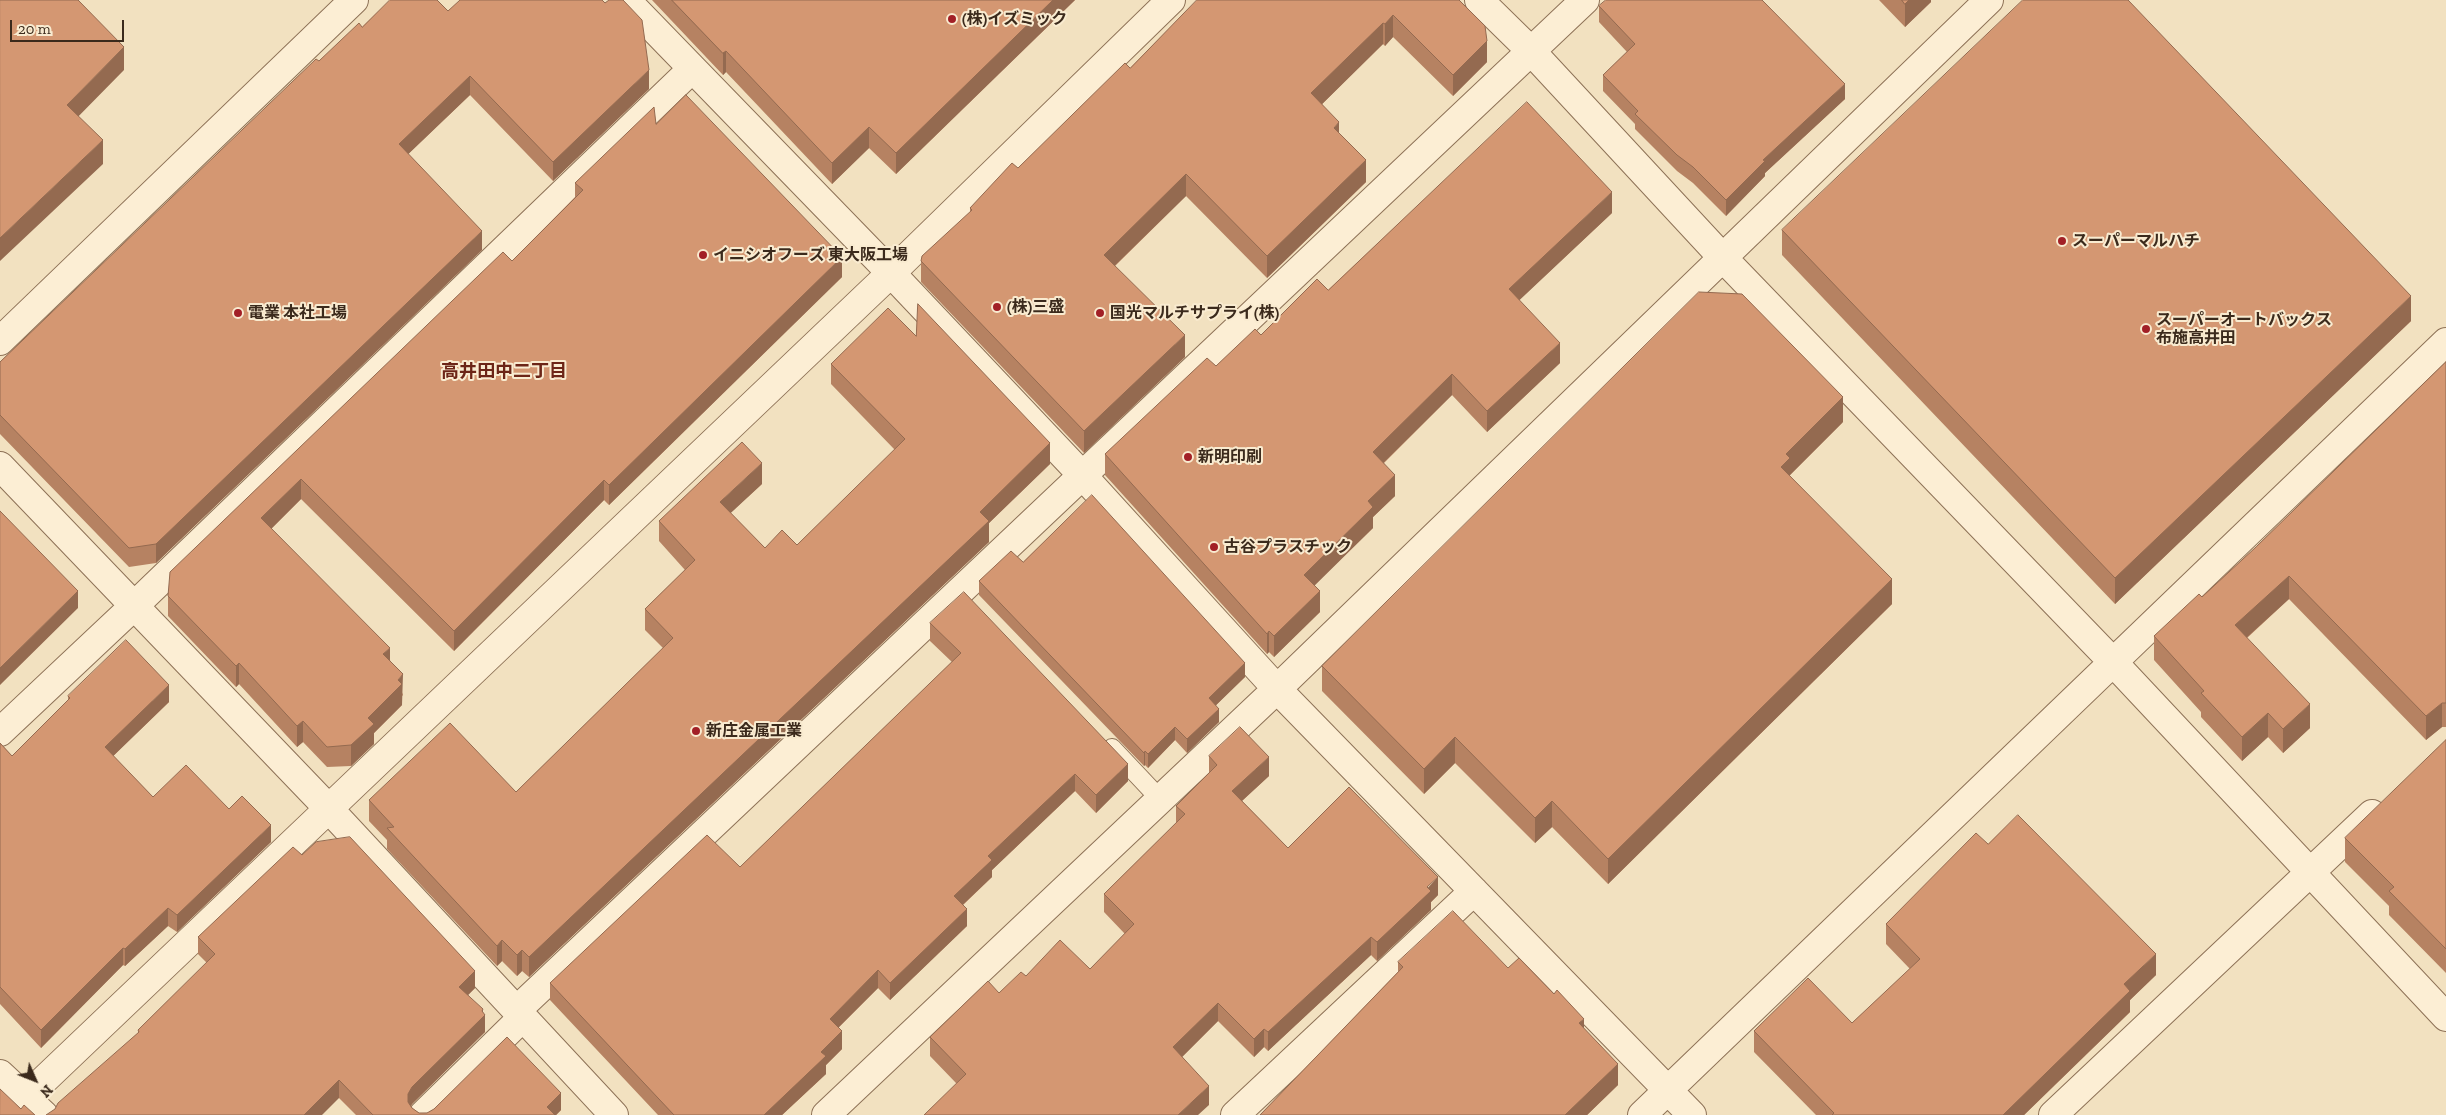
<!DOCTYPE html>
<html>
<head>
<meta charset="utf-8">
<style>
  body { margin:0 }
  #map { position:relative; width:2446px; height:1115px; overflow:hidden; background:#f2e1c0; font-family:"Zilla Slab",serif }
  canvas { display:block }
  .north { position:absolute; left:10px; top:1055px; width:50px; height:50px; -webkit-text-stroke:4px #f9ebd0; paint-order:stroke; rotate:134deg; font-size:14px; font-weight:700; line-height:20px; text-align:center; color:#3b2a1c }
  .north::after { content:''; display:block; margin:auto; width:18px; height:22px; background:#3b2a1c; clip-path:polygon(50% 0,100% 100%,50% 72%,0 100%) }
  .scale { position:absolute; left:10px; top:20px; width:114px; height:22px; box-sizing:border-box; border:2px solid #3b2a1c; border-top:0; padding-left:6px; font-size:15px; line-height:18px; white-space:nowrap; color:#3b2a1c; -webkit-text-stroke:4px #f9ebd0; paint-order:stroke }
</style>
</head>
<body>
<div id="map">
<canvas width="2446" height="1115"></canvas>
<div class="north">N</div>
<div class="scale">20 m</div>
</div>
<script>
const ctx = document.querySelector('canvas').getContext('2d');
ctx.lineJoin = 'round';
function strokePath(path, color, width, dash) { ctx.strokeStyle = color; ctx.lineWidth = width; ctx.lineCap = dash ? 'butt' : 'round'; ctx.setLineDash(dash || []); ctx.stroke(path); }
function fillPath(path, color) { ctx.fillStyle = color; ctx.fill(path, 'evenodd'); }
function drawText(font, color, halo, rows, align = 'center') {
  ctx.font = font + ' "Zilla Slab","Noto Sans JP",serif'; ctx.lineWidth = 4; ctx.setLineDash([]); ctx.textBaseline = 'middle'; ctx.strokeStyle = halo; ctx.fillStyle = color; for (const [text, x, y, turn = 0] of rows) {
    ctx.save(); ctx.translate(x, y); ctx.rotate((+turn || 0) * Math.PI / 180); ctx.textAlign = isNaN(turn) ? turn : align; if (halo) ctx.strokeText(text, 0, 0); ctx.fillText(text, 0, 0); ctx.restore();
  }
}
const lane = new Path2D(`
  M 1112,748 L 1160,799`);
const street = new Path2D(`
  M 626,0 L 891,273 L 1083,476 L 1277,689 L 1692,1115
  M 1479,0 L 1531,51 L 1722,257 L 2112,661 L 2446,1017
  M 0,341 L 354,0
  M 0,466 L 329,809 L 614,1115
  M 0,732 L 134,606 L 692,69
  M 517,1010 L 1585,0
  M 0,1074 L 44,1115
  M 25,1098 L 891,273 L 1171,0
  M 423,1115 L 523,1017
  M 826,1115 L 1277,689 L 1989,0
  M 1235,1115 L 1474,891
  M 1642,1115 L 2446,342
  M 2053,1115 L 2372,814`);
strokePath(lane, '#8d7156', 20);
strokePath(street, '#8d7156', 30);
strokePath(lane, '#fceed4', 18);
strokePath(street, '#fceed4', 28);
fillPath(new Path2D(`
  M 652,0 L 1075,0 L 896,174 L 869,148 L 832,184 L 726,72 L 723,75 Z
  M 1459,0 L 1487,62 L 1453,96 L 1393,37 L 1385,46 L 1383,44 L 1322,104 L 1339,134 L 1366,182 L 1267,278 L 1186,196 L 1115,266 L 1185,357 L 1084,453 L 921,282 L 921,261 L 970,213 L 970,208 L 1018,168 L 1130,68 Z
  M 1879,0 L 1931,0 L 1931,2 L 1905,27 Z
  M 1599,6 L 1845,99 L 1765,173 L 1765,176 L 1726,216 L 1693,183 L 1677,171 L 1635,129 L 1635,124 L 1603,91 L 1603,75 L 1627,52 L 1599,22 Z
  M 448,11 L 649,89 L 553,181 L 470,95 L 408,154 L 482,250 L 156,563 L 129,567 L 0,434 L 0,362 L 319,61 L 362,27 Z
  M 656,124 L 842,277 L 609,505 L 604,500 L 454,651 L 301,499 L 271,529 L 390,660 L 403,695 L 402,696 L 402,705 L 374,733 L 374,744 L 351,766 L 327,767 L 303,742 L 297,747 L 239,684 L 236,687 L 168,616 L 168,596 L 512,261 L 575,197 L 575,183 Z
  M 1612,213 L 1519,300 L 1560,363 L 1487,432 L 1452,395 L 1384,463 L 1395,496 L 1373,517 L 1373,528 L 1314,585 L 1320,612 L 1274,657 L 1269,652 L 1267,654 L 1105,475 L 1105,454 L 1216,366 L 1261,335 L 1328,290 Z
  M 1782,230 L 2411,321 L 2115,604 L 1782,255 Z
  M 916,336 L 1050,464 L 989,523 L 989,542 L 529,977 L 522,971 L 517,976 L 502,961 L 497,966 L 387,849 L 387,840 L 369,821 L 369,800 L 516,792 L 663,648 L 645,630 L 645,609 L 685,570 L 659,541 L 659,521 L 762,484 L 730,513 L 765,548 L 797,545 L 895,450 L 831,384 L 831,364 Z
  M 2446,362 L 2446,727 L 2442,727 L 2426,740 L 2289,599 L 2247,638 L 2310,728 L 2283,753 L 2268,737 L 2242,761 L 2201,717 L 2201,712 L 2154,660 L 2154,636 L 2202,597 L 2256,547 Z
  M 1843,422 L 1790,475 L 1790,476 L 1892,604 L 1608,884 L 1552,827 L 1535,843 L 1455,763 L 1424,794 L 1322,691 L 1322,666 Z
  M 1023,562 L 1245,677 L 1216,705 L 1219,722 L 1187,753 L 1175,740 L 1148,768 L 1145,765 L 1144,766 L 979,595 L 979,581 Z
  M 930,623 L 1128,781 L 1096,813 L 1075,791 L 992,870 L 992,877 L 963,905 L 967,926 L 890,1000 L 878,988 L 838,1028 L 842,1049 L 826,1065 L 826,1074 L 782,1115 L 658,1115 L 550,1000 L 550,983 L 740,867 L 952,662 L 930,641 Z
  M 68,696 L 169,702 L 113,756 L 153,797 L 229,809 L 271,842 L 177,932 L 168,926 L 125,966 L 123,965 L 41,1048 L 0,1004 L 0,743 L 12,756 L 68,700 Z
  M 2446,740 L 2446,973 L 2389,915 L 2389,906 L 2345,862 L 2345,838 Z
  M 1209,756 L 1269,776 L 1242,801 L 1288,848 L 1438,895 L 1431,902 L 1431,910 L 1377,961 L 1371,955 L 1268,1051 L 1264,1047 L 1254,1057 L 1218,1021 L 1182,1057 L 1209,1105 L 956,1083 L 930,1056 L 930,1037 L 1026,976 L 1090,969 L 1125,934 L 1104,912 L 1104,894 L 1176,823 L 1176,806 L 1209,774 Z
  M 1988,844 L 2156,975 L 2130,1000 L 2130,1012 L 2024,1115 L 1816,1115 L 1754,1052 L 1754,1031 L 1852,1023 L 1910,969 L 1886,944 L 1886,924 Z
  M 302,855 L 475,988 L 468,995 L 483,1012 L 485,1032 L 412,1104 L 411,1107 L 412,1108 L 419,1113 L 561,1110 L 556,1115 L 356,1115 L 339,1098 L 55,1109 L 138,1033 L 138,1030 L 207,963 L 198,954 L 198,937 Z
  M 1398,962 L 1508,968 L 1584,1029 L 1618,1085 L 1587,1115 L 1260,1115 L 1398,972 Z`), '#b68262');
fillPath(new Path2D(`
  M 1053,0 L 1075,0 L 896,174 L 896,153 Z
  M 1909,0 L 1931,0 L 1931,2 L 1905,27 L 1905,4 Z
  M 1393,15 L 1393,37 L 1385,46 L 1385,24 Z
  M 1383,23 L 1383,44 L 1311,115 L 1311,93 Z
  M 1487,41 L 1487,62 L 1453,96 L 1453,75 Z
  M 124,47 L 124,70 L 67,128 L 67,105 Z
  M 726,51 L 726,72 L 723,75 L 723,53 Z
  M 649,70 L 649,89 L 553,181 L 553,162 Z
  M 470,76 L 470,95 L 399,163 L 399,144 Z
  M 1845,84 L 1845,99 L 1765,173 L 1765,176 L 1726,216 L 1726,200 L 1763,160 Z
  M 1339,122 L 1339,143 L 1334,128 Z
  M 869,127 L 869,148 L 832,184 L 832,163 Z
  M 103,140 L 103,164 L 0,261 L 0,238 Z
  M 1366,160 L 1366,182 L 1267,278 L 1267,256 Z
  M 1186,174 L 1186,196 L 1104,276 L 1104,255 Z
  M 1612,192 L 1612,213 L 1509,310 L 1509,289 Z
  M 482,231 L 482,250 L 156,563 L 156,544 Z
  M 842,257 L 842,277 L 609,505 L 609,485 Z
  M 2411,296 L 2411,321 L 2115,604 L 2115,578 Z
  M 1185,335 L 1185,357 L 1084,453 L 1084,431 Z
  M 1560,343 L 1560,363 L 1487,432 L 1487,411 Z
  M 1452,374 L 1452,395 L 1373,473 L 1373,452 Z
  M 1843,397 L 1843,422 L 1790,475 L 1790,483 L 1781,467 L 1786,454 Z
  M 1050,443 L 1050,464 L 989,523 L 989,542 L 529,977 L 529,957 L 980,512 Z
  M 762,463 L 762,484 L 720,523 L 720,502 Z
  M 1395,475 L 1395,496 L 1373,517 L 1373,528 L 1304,596 L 1304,575 L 1368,501 Z
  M 301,479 L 301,499 L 261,539 L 261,518 Z
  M 604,480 L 604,500 L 454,651 L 454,631 Z
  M 2289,576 L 2289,599 L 2235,648 L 2235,625 Z
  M 1892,579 L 1892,604 L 1608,884 L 1608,859 Z
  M 78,591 L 78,608 L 0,685 L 0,668 Z
  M 1320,591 L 1320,612 L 1274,657 L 1274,636 Z
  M 1269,631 L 1269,652 L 1267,654 L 1267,634 Z
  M 390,648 L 390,668 L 383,654 Z
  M 239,663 L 239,684 L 236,687 L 236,666 Z
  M 1245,663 L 1245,677 L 1209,712 L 1209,698 Z
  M 403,674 L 402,705 L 374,733 L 374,744 L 351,766 L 351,745 L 368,718 L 398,680 Z
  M 169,685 L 169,702 L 105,764 L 105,747 Z
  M 2442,703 L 2442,727 L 2426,740 L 2426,716 Z
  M 2310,704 L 2310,728 L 2283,753 L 2283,729 Z
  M 1219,709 L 1219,722 L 1187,753 L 1187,739 Z
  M 2268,713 L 2268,737 L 2242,761 L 2242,737 Z
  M 303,721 L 303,742 L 297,747 L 297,726 Z
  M 1175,727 L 1175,740 L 1148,768 L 1148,754 Z
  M 1455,737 L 1455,763 L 1424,794 L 1424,769 Z
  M 1145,751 L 1145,765 L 1144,766 L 1144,753 Z
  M 1269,757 L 1269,776 L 1232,810 L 1232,791 Z
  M 1128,764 L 1128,781 L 1096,813 L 1096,795 Z
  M 1075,774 L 1075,791 L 992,870 L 992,877 L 954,913 L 954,896 L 988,856 Z
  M 1552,801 L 1552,827 L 1535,843 L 1535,818 Z
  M 271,825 L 271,842 L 177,932 L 177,915 Z
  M 1438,877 L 1438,895 L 1431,902 L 1431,910 L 1377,961 L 1377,942 Z
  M 168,908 L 168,926 L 125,966 L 125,949 Z
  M 967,909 L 967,926 L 890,1000 L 890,983 Z
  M 1371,937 L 1371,955 L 1268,1051 L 1268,1032 Z
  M 502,940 L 502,961 L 497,966 L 497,946 Z
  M 123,948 L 123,965 L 41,1048 L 41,1030 Z
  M 522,950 L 522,971 L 517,976 L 517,955 Z
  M 2156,954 L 2156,975 L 2130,1000 L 2130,1012 L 2024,1115 L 2003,1115 L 2124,984 Z
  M 878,970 L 878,988 L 830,1036 L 830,1019 Z
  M 475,971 L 475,988 L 459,1004 L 459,987 Z
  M 1218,1003 L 1218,1021 L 1173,1066 L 1173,1047 Z
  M 483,1009 L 483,1017 L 485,1015 L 485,1032 L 412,1104 L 408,1111 L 408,1094 L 412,1087 Z
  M 1584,1019 L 1584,1039 L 1579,1023 Z
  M 1264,1029 L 1264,1047 L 1254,1057 L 1254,1039 Z
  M 842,1031 L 842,1049 L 826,1065 L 826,1074 L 782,1115 L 764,1115 L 821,1052 Z
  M 1618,1064 L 1618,1085 L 1587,1115 L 1565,1115 Z
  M 339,1080 L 339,1098 L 322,1115 L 304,1115 Z
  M 1209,1086 L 1209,1105 L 1198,1115 L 1178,1115 Z
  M 561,1093 L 561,1110 L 556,1115 L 547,1115 L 547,1107 Z`), '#946a50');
const building = new Path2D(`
  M 0,0 L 78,0 L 124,47 L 67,105 L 103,140 L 0,238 Z
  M 390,0 L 437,0 L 448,11 L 460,0 L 602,0 L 605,3 L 609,0 L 623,0 L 642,20 L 649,70 L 553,162 L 470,76 L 399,144 L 482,231 L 156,544 L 129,548 L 0,415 L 0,362 L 316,59 L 319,61 L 359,23 L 362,27 Z
  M 672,0 L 1053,0 L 896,153 L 869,127 L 832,163 L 726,51 L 723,53 Z
  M 1197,0 L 1459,0 L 1485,26 L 1487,41 L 1453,75 L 1393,15 L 1385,24 L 1383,23 L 1311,93 L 1339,122 L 1334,128 L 1366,160 L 1267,256 L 1186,174 L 1104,255 L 1185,335 L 1084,431 L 921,261 L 922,256 L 972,210 L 970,208 L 1012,163 L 1018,168 L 1125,63 L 1130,68 Z
  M 1606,0 L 1762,0 L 1845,84 L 1763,160 L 1765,161 L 1726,200 L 1693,167 L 1677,155 L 1635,114 L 1638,111 L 1603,75 L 1635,44 L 1599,6 Z
  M 1902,0 L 1909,0 L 1905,4 Z
  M 2023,0 L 2128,0 L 2411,296 L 2115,578 L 1782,230 Z
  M 686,95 L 842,257 L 609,485 L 604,480 L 454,631 L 301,479 L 261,518 L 390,648 L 383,654 L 403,674 L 398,680 L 402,684 L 368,718 L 374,724 L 351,745 L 327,747 L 303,721 L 297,726 L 239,663 L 236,666 L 168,596 L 170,572 L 503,252 L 512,261 L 583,190 L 575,183 L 654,107 L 656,124 Z
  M 1527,102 L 1612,192 L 1509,289 L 1560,343 L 1487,411 L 1452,374 L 1373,452 L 1395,475 L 1368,501 L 1373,507 L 1304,575 L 1320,591 L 1274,636 L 1269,631 L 1267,634 L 1105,454 L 1207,358 L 1216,366 L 1255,329 L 1261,335 L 1317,279 L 1328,290 Z
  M 1699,292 L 1742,294 L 1843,397 L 1786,454 L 1790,458 L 1781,467 L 1892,579 L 1608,859 L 1552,801 L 1535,818 L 1455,737 L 1424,769 L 1322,666 Z
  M 918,304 L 1050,443 L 980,512 L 989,521 L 529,957 L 522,950 L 517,955 L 502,940 L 497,946 L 387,828 L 394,827 L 369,800 L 450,723 L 516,792 L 673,638 L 645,609 L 695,560 L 659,521 L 742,442 L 762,463 L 720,502 L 765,548 L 782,530 L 797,545 L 905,439 L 831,364 L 888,308 L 916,336 Z
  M 2446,362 L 2446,703 L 2442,703 L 2426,716 L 2289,576 L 2235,625 L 2310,704 L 2283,729 L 2268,713 L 2242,737 L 2201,693 L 2204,691 L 2154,636 L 2199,594 L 2202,597 L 2256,547 Z
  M 1092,495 L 1245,663 L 1209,698 L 1219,709 L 1187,739 L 1175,727 L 1148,754 L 1145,751 L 1144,753 L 979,581 L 1011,551 L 1023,562 Z
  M 0,511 L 78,591 L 0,668 Z
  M 964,592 L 1128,764 L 1096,795 L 1075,774 L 988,856 L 992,860 L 954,896 L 967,909 L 890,983 L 878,970 L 830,1019 L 842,1031 L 821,1052 L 826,1056 L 764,1115 L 674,1115 L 550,983 L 707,835 L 740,867 L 961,653 L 930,623 Z
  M 126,640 L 169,685 L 105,747 L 153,797 L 186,765 L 229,809 L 242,796 L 271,825 L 177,915 L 168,908 L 125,949 L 123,948 L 41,1030 L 0,987 L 0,743 L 12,756 L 70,698 L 68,696 Z
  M 1240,727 L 1269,757 L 1232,791 L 1288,848 L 1349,787 L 1438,877 L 1427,887 L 1431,891 L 1377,942 L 1371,937 L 1268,1032 L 1264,1029 L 1254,1039 L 1218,1003 L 1173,1047 L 1209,1086 L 1178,1115 L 924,1115 L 966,1074 L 930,1037 L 988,981 L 999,993 L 1021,972 L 1026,976 L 1060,940 L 1090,969 L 1134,924 L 1104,894 L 1185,814 L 1176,806 L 1217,765 L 1209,756 Z
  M 2446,740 L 2446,949 L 2389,891 L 2394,887 L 2345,838 Z
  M 2018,815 L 2156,954 L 2124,984 L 2130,991 L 2003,1115 L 1832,1115 L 1834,1113 L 1754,1031 L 1808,978 L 1852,1023 L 1920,959 L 1886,924 L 1976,833 L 1988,844 Z
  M 350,837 L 475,971 L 459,987 L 483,1009 L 482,1011 L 485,1015 L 412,1087 L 408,1094 L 408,1102 L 412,1108 L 419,1113 L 427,1113 L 434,1109 L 507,1037 L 561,1093 L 547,1107 L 555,1115 L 373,1115 L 339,1080 L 304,1115 L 46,1115 L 55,1109 L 58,1103 L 139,1032 L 138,1030 L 215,954 L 198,937 L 293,847 L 302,855 L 316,842 Z
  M 1453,911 L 1508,968 L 1519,958 L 1554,994 L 1557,990 L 1584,1019 L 1579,1023 L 1618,1064 L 1565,1115 L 1260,1115 L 1403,967 L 1398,962 Z
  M 0,1089 L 21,1109 L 24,1105 L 35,1115 L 0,1115 Z`);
fillPath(building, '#d49772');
strokePath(building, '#946a50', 1);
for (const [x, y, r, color] of [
  [952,19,5,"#a22026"],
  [2062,241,5,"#a22026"],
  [703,255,5,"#a22026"],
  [997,307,5,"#a22026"],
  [238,313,5,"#a22026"],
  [1100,313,5,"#a22026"],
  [2146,329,5,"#a22026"],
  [1188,457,5,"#a22026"],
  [1214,547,5,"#a22026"],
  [696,731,5,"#a22026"]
]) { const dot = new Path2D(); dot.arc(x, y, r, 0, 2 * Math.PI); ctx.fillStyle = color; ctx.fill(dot); strokePath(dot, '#f9ebd0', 2); }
drawText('bold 16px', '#3b2a1c', '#f9ebd0', [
  ["(株)イズミック",962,19],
  ["スーパーマルハチ",2072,241],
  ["イニシオフーズ 東大阪工場",713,255],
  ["(株)三盛",1007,307],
  ["電業 本社工場",248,313],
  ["国光マルチサプライ(株)",1110,313],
  ["スーパーオートバックス",2156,320],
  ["布施高井田",2156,338],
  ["新明印刷",1198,457],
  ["古谷プラスチック",1224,547],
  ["新庄金属工業",706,731]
], 'left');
drawText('bold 18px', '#6c2517', '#f9ebd0', [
  ["高井田中二丁目",504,372]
]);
</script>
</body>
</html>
